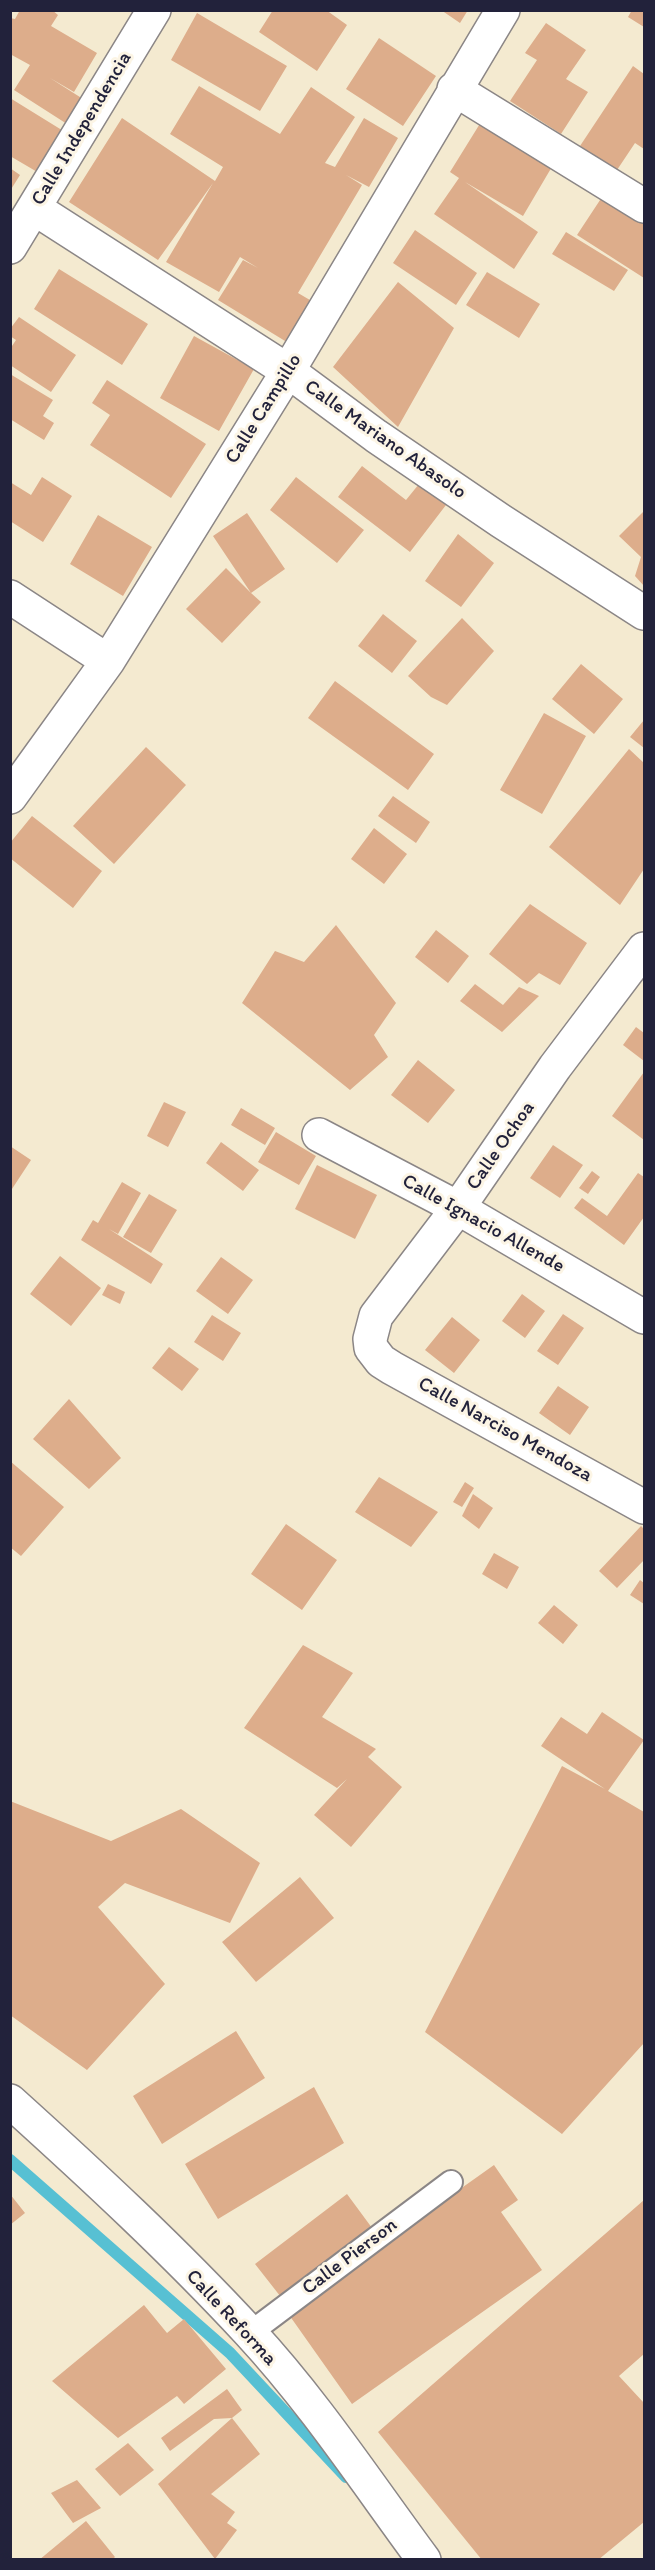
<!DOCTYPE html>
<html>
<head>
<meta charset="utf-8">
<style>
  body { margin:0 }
  #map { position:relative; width:655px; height:2570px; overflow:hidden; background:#f4ead0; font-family:Itim,sans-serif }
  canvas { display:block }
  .frame { position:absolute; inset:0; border:12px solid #22223b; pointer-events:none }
</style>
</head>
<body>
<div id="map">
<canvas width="655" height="2570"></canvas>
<div class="frame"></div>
</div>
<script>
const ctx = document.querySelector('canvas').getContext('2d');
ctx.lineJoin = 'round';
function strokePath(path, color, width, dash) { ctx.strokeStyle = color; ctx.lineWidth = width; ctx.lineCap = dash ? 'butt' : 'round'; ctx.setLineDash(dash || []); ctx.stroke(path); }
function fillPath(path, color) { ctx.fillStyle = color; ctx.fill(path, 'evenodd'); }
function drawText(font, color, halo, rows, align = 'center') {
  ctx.font = font + ' Itim,sans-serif'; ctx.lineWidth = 6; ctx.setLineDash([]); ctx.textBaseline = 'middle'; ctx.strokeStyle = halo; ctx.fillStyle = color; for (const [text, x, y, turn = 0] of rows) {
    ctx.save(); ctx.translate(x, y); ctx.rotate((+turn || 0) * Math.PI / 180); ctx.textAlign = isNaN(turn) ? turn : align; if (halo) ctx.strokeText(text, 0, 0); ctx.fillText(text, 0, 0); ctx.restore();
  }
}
strokePath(new Path2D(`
  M 10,2160 L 230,2353 L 346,2477`), '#57c0d3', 12);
fillPath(new Path2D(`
  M 20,10 L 52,10 L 58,15 L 51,26 L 97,53 L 74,92 L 50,78 L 83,99 L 67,124 L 14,90 L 30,65 L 10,54 L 10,18 L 15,19 Z
  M 273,10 L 326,10 L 347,25 L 317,71 L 259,32 Z
  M 441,10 L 468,10 L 460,23 Z
  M 632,10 L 644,10 L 644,27 L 628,17 Z
  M 197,13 L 287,66 L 260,111 L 171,60 Z
  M 546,23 L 586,50 L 566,79 L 588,92 L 561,134 L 510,101 L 537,60 L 525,53 Z
  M 379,38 L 436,76 L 403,126 L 346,89 Z
  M 633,66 L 644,74 L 644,149 L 635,143 L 617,170 L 580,146 Z
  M 199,86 L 280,134 L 311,87 L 355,117 L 325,163 L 335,167 L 364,118 L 398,138 L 369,187 L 346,175 L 362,185 L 298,293 L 315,303 L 290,344 L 218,300 L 243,260 L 258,268 L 240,257 L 219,292 L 166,262 L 213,183 L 158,260 L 69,202 L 122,118 L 215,181 L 223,167 L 170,134 Z
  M 10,98 L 65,132 L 39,173 L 10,156 Z
  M 481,122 L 553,165 L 523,216 L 465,182 L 538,232 L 514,269 L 434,214 L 459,178 L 450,172 Z
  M 10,168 L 20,175 L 10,191 Z
  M 604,194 L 644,220 L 644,278 L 577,235 Z
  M 415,230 L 477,273 L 456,305 L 393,263 Z
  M 566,232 L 628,270 L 614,291 L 552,254 Z
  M 59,269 L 148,324 L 122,365 L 34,309 Z
  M 487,272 L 540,304 L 519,338 L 466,305 Z
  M 398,282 L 454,328 L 398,427 L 333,367 Z
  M 19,317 L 76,355 L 51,392 L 10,365 L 10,349 L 16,340 L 10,336 L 10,329 Z
  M 194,336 L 254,369 L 219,431 L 160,398 Z
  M 10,374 L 53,400 L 43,416 L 54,423 L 44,440 L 10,419 Z
  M 107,380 L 206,444 L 171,498 L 90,445 L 110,415 L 92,403 Z
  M 362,466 L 406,500 L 419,484 L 446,505 L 410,552 L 338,497 Z
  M 42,477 L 72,496 L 43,542 L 10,521 L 10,482 L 31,495 Z
  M 296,477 L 364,530 L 337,563 L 270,510 Z
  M 644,511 L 644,586 L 635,576 L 641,557 L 619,536 Z
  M 247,513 L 285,569 L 251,593 L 261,602 L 222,643 L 186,609 L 226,568 L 251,593 L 213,536 Z
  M 98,515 L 152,547 L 123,596 L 70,564 Z
  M 458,534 L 494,563 L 461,607 L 425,581 Z
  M 383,614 L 417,641 L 392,673 L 358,646 Z
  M 462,618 L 494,651 L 447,705 L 431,697 L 408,676 Z
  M 581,664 L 623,699 L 594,734 L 552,699 Z
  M 335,681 L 434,754 L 408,790 L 308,718 Z
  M 544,713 L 586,736 L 542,814 L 500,790 Z
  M 644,720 L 644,748 L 630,737 Z
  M 146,747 L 186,785 L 114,864 L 73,826 Z
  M 629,749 L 644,763 L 644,869 L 620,905 L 549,847 Z
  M 393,796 L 430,822 L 416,843 L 378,816 Z
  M 32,816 L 102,871 L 73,908 L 10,858 L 10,843 Z
  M 374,828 L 407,854 L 384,884 L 351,859 Z
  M 530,904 L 587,943 L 560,985 L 539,973 L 527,984 L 489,954 Z
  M 336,925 L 396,1003 L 374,1035 L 388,1057 L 350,1090 L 242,1003 L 275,951 L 304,962 Z
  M 436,930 L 469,956 L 448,983 L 415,957 Z
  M 475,984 L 503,1005 L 519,987 L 539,996 L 502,1032 L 460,1001 Z
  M 636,1027 L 644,1033 L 644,1061 L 623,1045 Z
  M 418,1060 L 455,1090 L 428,1123 L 391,1095 Z
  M 644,1072 L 644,1140 L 612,1116 Z
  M 164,1102 L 186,1112 L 168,1147 L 147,1136 Z
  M 241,1108 L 275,1128 L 265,1145 L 231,1125 Z
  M 276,1132 L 316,1156 L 299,1185 L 258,1162 Z
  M 221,1142 L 259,1170 L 243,1191 L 206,1163 Z
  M 553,1145 L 583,1165 L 560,1198 L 530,1178 Z
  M 10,1146 L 31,1160 L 10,1192 Z
  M 317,1165 L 377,1195 L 355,1239 L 295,1209 Z
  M 592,1171 L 600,1177 L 588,1194 L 579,1188 Z
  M 638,1173 L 644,1177 L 644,1217 L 624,1245 L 574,1208 L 582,1198 L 607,1216 Z
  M 122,1182 L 141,1193 L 118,1234 L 109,1229 L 163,1264 L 151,1284 L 81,1240 L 93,1220 L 98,1223 Z
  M 149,1194 L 177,1210 L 151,1253 L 123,1237 Z
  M 60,1256 L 101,1288 L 71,1326 L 30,1294 Z
  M 221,1257 L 253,1280 L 228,1314 L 196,1291 Z
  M 108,1284 L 125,1292 L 120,1304 L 102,1295 Z
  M 522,1294 L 545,1311 L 525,1338 L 502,1321 Z
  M 563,1314 L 584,1328 L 558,1365 L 537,1351 Z
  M 212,1315 L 241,1333 L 223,1361 L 194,1342 Z
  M 452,1317 L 480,1340 L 454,1373 L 425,1350 Z
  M 169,1347 L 199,1369 L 182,1391 L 152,1368 Z
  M 558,1386 L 589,1407 L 570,1435 L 539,1413 Z
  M 69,1399 L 121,1458 L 89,1489 L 33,1439 Z
  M 10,1461 L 64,1507 L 21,1556 L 10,1547 Z
  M 379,1477 L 438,1512 L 411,1547 L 355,1512 Z
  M 465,1482 L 474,1488 L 462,1507 L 453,1502 Z
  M 473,1494 L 493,1508 L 479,1529 L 462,1516 Z
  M 286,1524 L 337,1560 L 302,1610 L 251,1574 Z
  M 641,1526 L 644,1529 L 644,1560 L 617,1588 L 599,1571 Z
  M 494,1553 L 519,1567 L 507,1589 L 482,1574 Z
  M 640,1580 L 644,1583 L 644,1604 L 630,1595 Z
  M 554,1605 L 578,1625 L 563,1644 L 538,1623 Z
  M 303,1645 L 353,1673 L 322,1717 L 376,1749 L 368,1757 L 402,1787 L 351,1847 L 314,1815 L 347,1779 L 337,1788 L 244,1728 Z
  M 602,1712 L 644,1740 L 608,1791 L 644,1812 L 644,2043 L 562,2134 L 425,2032 L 562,1766 L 605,1789 L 541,1746 L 561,1717 L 587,1734 Z
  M 10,1801 L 111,1841 L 181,1809 L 260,1863 L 230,1923 L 125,1883 L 98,1907 L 165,1984 L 87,2070 L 10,2015 Z
  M 300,1877 L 334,1918 L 256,1982 L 222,1942 Z
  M 236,2031 L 265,2078 L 162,2144 L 133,2096 Z
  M 314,2087 L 344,2143 L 218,2219 L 185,2164 Z
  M 494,2165 L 518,2200 L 501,2212 L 542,2270 L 352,2404 L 287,2312 Z
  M 10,2194 L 25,2213 L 10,2225 Z
  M 347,2194 L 375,2232 L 284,2301 L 255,2264 Z
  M 644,2200 L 644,2354 L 619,2376 L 644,2403 L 644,2522 L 598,2560 L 482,2560 L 378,2432 Z
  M 144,2305 L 167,2333 L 184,2319 L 226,2369 L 184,2404 L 177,2396 L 118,2438 L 52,2381 Z
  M 227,2389 L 242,2410 L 232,2418 L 260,2454 L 211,2494 L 235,2512 L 227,2523 L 237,2530 L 215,2559 L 158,2484 L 232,2418 L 214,2419 L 170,2451 L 161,2438 Z
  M 128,2443 L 154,2470 L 120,2496 L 95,2469 Z
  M 77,2480 L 101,2508 L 73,2523 L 51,2493 Z
  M 86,2521 L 115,2557 L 112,2560 L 39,2560 Z`), '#ddad8b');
const service = new Path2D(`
  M 250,2333 L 451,2182`);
const minor = new Path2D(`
  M 454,89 L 644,206
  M 34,208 L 288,371 L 376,436 L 501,521 L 644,613
  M 10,247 L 154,10
  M 10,597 L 108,661
  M 10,797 L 108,661 L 288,371 L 503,10
  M 644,949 L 555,1067 L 458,1208 L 376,1316 L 370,1339 L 371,1348 L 381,1361 L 392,1368 L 644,1507
  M 319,1135 L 458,1208 L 644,1317`);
const tertiary = new Path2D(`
  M 10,2101 C 92,2175 174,2251 249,2332 C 314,2402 367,2483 424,2560`);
strokePath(service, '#8b8686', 26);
strokePath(minor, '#8b8686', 36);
strokePath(tertiary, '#8b8686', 36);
strokePath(service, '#fff', 22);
strokePath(minor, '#fff', 33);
strokePath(tertiary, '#fff', 33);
drawText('20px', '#22223b', '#fcf5e5', [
  ["Calle Independencia",82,129,-59],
  ["Calle Campillo",264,409,-58],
  ["Calle Mariano Abasolo",385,440,35],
  ["Calle Ochoa",501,1146,-55],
  ["Calle Ignacio Allende",483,1224,29],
  ["Calle Narciso Mendoza",505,1430,29],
  ["Calle Pierson",350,2257,-37],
  ["Calle Reforma",231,2318,47]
]);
</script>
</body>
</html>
